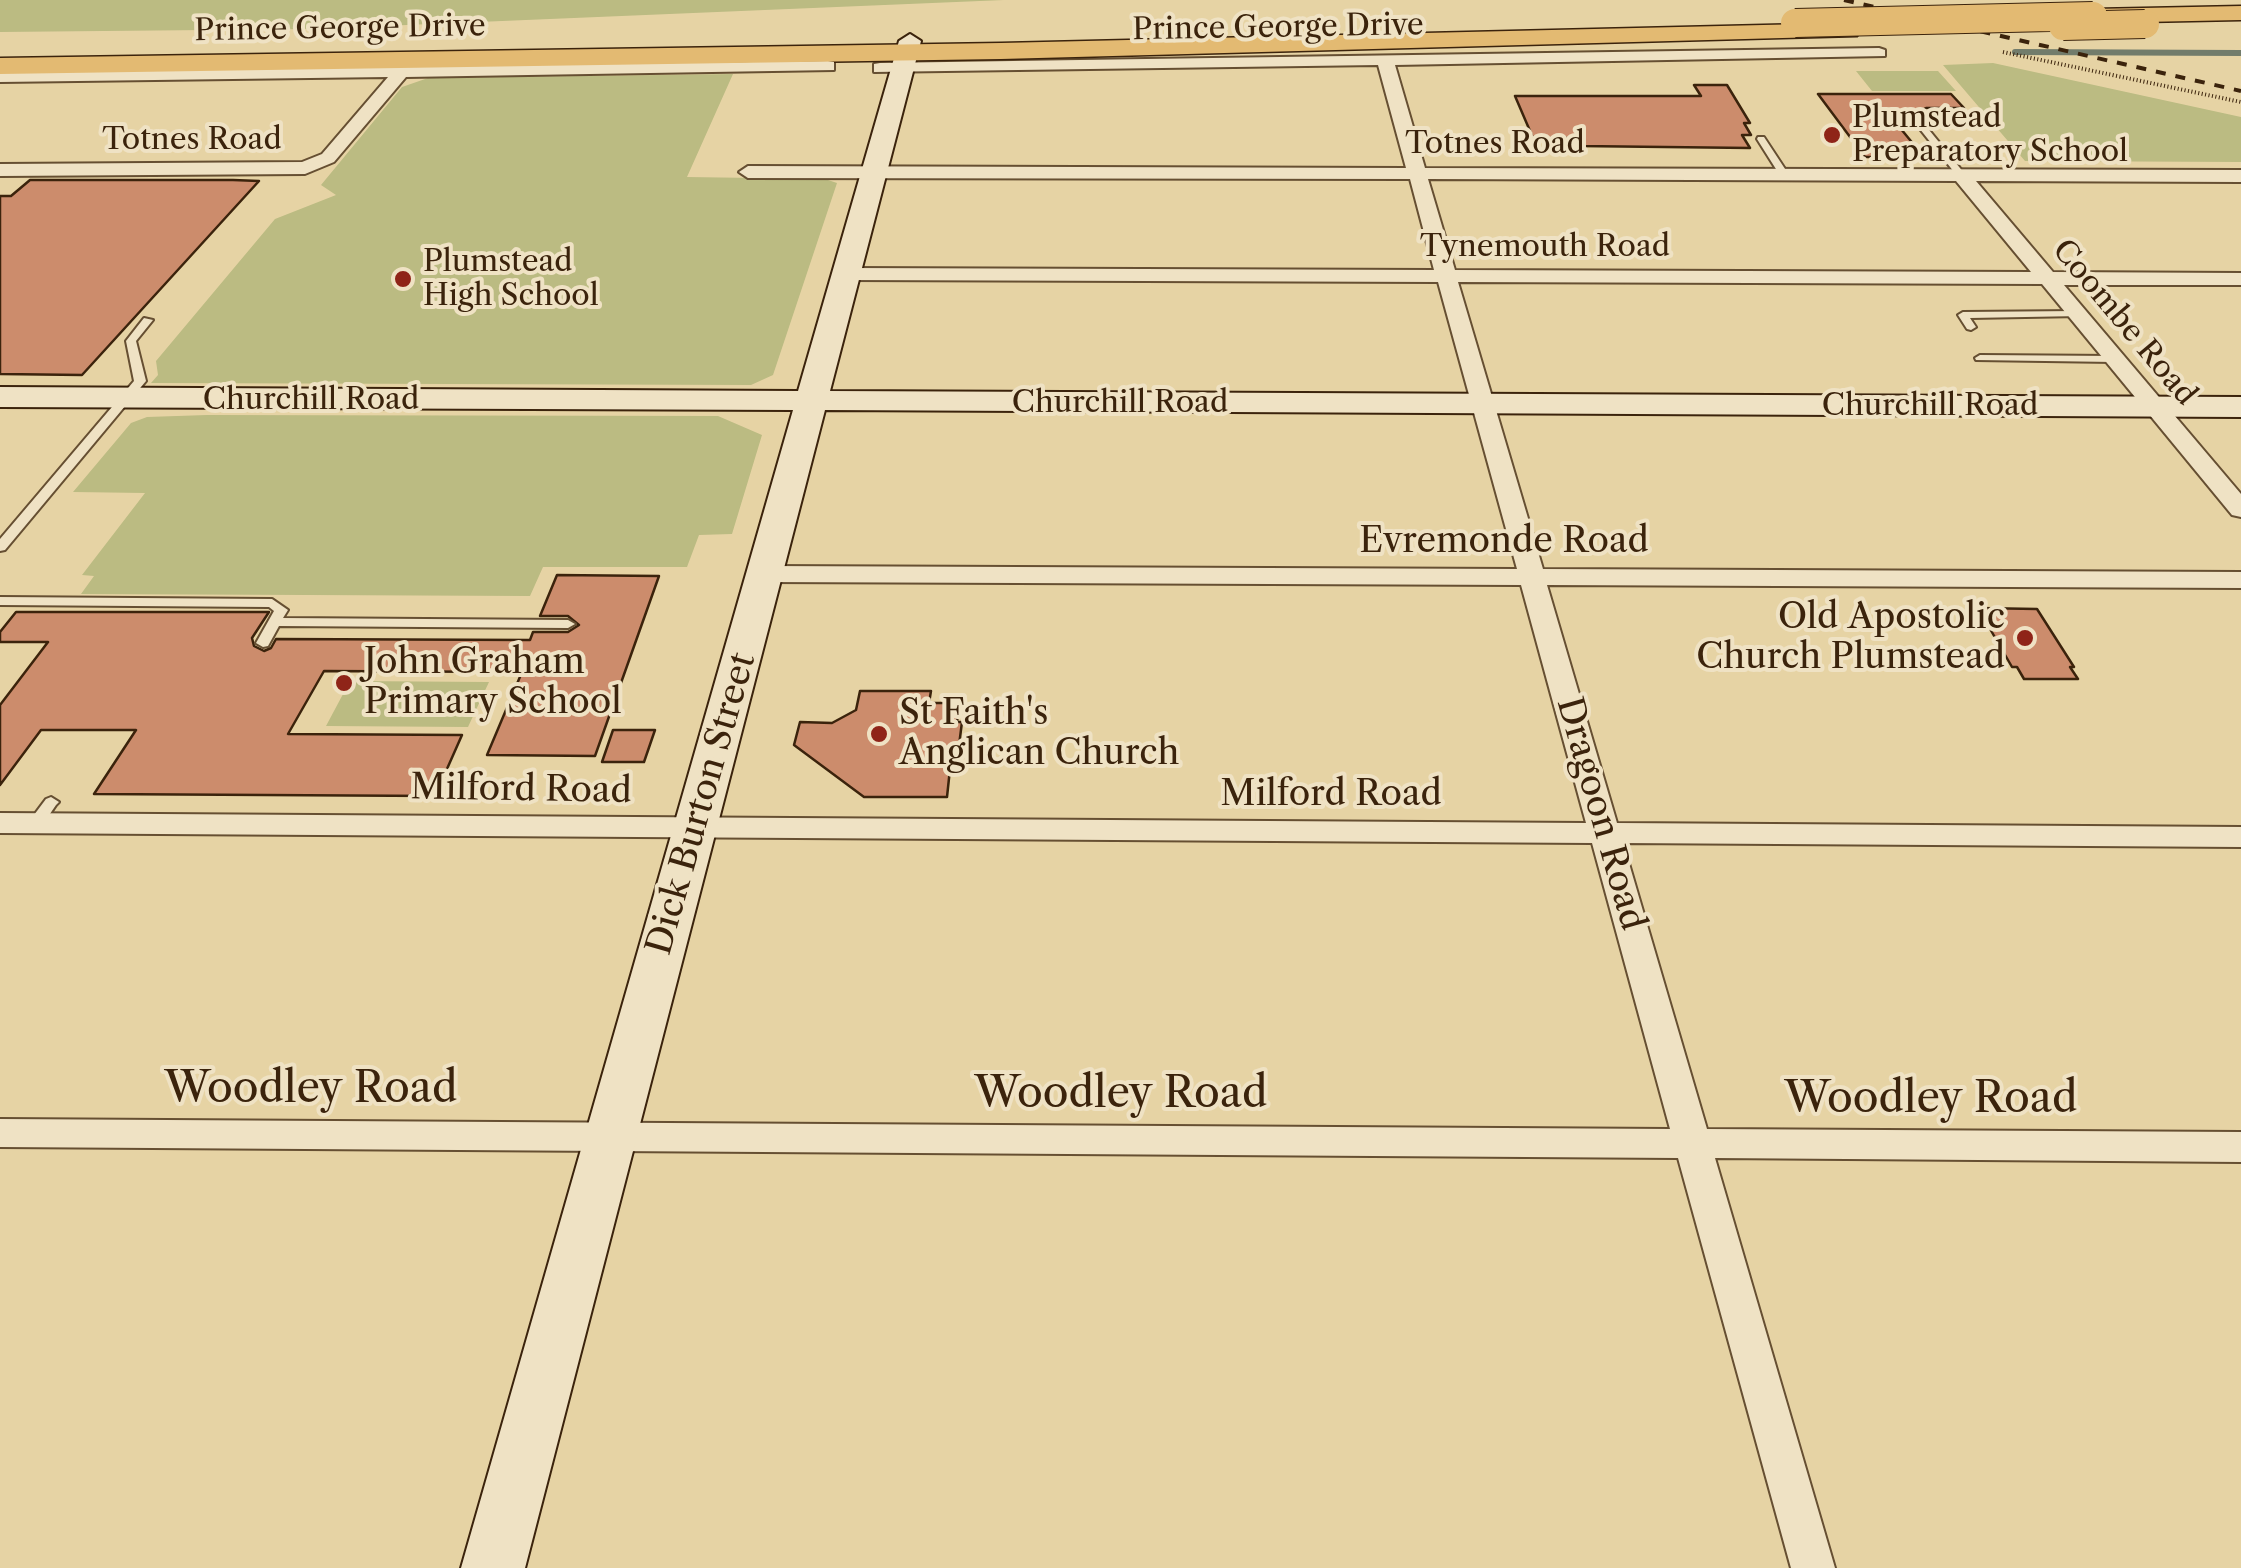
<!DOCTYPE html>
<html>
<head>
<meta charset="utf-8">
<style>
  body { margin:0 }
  canvas { display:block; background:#e6d3a4 }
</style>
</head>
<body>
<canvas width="2241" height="1568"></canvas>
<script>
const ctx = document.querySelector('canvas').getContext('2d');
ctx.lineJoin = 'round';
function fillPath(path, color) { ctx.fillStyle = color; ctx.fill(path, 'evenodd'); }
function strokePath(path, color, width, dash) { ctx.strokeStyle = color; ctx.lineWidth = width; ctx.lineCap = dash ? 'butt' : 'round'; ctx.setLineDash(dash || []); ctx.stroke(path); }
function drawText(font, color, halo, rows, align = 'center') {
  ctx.font = font + ' "Libre Caslon Text",serif'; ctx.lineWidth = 8; ctx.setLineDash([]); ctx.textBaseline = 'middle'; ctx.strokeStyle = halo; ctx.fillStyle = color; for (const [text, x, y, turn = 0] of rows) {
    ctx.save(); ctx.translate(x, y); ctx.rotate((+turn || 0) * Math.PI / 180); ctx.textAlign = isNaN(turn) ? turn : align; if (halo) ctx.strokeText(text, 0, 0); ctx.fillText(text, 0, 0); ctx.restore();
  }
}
fillPath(new Path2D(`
  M 0,0 L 1004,0 L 311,29 L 0,32 Z
  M 1993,63 L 2241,117 L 2241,162 L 2025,161 L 1943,65 Z
  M 1856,71 L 1938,71 L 1956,91 L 1872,91 Z
  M 733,74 L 687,177 L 825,179 L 837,183 L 773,375 L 751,385 L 151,383 L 158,375 L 156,361 L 275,219 L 336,195 L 321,185 L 402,87 L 428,78 Z
  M 207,415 L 718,416 L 762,435 L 732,534 L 699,535 L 687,567 L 543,567 L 530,596 L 81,594 L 94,576 L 82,575 L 145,493 L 73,492 L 131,423 L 147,417 Z
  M 350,681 L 489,682 L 468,727 L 326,726 Z`), '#bbbb82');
strokePath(new Path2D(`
  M 2015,52 L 2241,53`), '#727c6b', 6);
const building = new Path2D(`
  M 1694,85 L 1727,85 L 1750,123 L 1744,123 L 1751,135 L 1742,135 L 1750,148 L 1579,146 L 1575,138 L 1533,138 L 1515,96 L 1701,96 Z
  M 1818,94 L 1951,94 L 1964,108 L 1926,108 L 1910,116 L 1909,121 L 1915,129 L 1901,129 L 1924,157 L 1865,157 Z
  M 30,180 L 233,180 L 259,181 L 82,375 L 0,374 L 0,196 L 11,196 Z
  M 557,575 L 659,576 L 595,756 L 487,755 L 522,672 L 324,671 L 288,734 L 462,735 L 435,796 L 94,794 L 136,730 L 41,730 L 0,785 L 0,705 L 48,642 L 0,642 L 0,632 L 16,612 L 269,612 L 252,638 L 254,646 L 264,651 L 271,648 L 276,639 L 530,640 L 533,632 L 568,632 L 579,625 L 568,616 L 540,616 Z
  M 1978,608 L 2037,609 L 2074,667 L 2070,667 L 2078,679 L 2024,679 L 2017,667 L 2012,667 Z
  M 860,691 L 931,691 L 929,703 L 959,703 L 957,722 L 962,722 L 956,769 L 950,769 L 947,797 L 864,797 L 794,745 L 800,722 L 832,723 L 856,710 Z
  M 613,730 L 655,730 L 644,762 L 602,762 Z`);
fillPath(building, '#cc8c6c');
strokePath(building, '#3b230c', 2.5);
const lane = new Path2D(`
  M 1926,112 L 1969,112 L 1973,115 L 1969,118 L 1927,118 L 1921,120 L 1964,173 L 1964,177 L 1958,177 L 1912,119 Z
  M 1758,137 L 1764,137 L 1789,175 L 1787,177 L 1781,177 L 1757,139 Z
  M 2077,311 L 2082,314 L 2081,316 L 1970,318 L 1976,327 L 1971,330 L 1967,329 L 1958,315 L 1963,312 Z
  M 144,318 L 153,320 L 136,341 L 146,381 L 5,550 L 0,551 L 0,539 L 134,381 L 126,341 Z
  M 1980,355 L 2114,356 L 2120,359 L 2114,362 L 1976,360 L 1975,358 Z
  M 0,597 L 272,599 L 288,610 L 283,618 L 568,620 L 575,624 L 568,628 L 279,626 L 268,646 L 263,647 L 256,643 L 274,611 L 269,607 L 0,605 Z
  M 51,797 L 59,802 L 56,805 L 41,827 L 31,827 L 28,823 L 46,799 Z`);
const street = new Path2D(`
  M 1879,48 L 1885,50 L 1885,56 L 1395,65 L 1425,168 L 2241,170 L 2241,182 L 1976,181 L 2053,272 L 2241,273 L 2241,285 L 2064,285 L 2241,494 L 2241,517 L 2232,515 L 2042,284 L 1458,282 L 1543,569 L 2241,572 L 2241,588 L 1547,585 L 1617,823 L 2241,827 L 2241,847 L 1623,843 L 1707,1129 L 2241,1132 L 2241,1162 L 1715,1158 L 1835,1568 L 1791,1568 L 1678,1158 L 0,1147 L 0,1119 L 1670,1129 L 1592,843 L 0,833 L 0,813 L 1586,823 L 1521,585 L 766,582 L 753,574 L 766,566 L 1517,569 L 1438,282 L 848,280 L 838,274 L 848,268 L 1434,270 L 1410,179 L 748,178 L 739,172 L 748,166 L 1406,168 L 1378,65 L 874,72 L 874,64 L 880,63 ZM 1428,179 L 1956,181 L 2031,272 L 1455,270 Z
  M 828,61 L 834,62 L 834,70 L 406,77 L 334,162 L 305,174 L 0,176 L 0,164 L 302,162 L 322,154 L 388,77 L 0,82 L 0,72 Z`);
const secondary = new Path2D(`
  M 910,34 L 921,41 L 830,391 L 2241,397 L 2241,417 L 825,410 L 525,1568 L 461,1568 L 793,410 L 0,407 L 0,387 L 798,391 L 899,41 Z`);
const primary = new Path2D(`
  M 2241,6 L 2241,20 L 2093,23 L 2081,16 L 2093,9 Z
  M 1848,23 L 1861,31 L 1857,36 L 1001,59 L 0,74 L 0,58 L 1001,43 Z`);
strokePath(lane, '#664f32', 4);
strokePath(street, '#664f32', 4);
strokePath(secondary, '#3b230c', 4);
strokePath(primary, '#3b230c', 3);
strokePath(new Path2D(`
  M 2003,52 L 2241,102`), '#3b230c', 4, [1, 2.5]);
fillPath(lane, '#efe2c4');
fillPath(street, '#efe2c4');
fillPath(secondary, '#efe2c4');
fillPath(primary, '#e3ba72');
strokePath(new Path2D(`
  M 1844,0 L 2241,91`), '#3b230c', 4, [10, 10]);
const primaryBridge = new Path2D(`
  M 1795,23 L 2093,16
  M 2063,26 L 2145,24`);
strokePath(primaryBridge, '#3b230c', 30, []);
strokePath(primaryBridge, '#e3ba72', 28);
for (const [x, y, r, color] of [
  [1832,135,10,"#8f2418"],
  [403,279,10,"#8f2418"],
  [2025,638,10,"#8f2418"],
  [344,683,10,"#8f2418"],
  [879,734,10,"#8f2418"]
]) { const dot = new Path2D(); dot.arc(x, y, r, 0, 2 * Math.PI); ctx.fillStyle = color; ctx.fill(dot); strokePath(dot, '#efe2c4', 4); }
drawText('30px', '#3b230c', '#efe2c4', [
  ["Prince George Drive",1278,28,-1],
  ["Prince George Drive",340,29,-1],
  ["Totnes Road",192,140],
  ["Totnes Road",1495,144],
  ["Tynemouth Road",1545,247],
  ["Coombe Road",2124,323,50],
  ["Churchill Road",311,400],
  ["Churchill Road",1120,403],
  ["Churchill Road",1930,406]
]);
drawText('30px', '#3b230c', '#efe2c4', [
  ["Plumstead",1852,118],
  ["Preparatory School",1852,152],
  ["Plumstead",423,262],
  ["High School",423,296]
], 'left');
drawText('35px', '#3b230c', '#efe2c4', [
  ["Evremonde Road",1504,542],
  ["Milford Road",521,790,1],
  ["Milford Road",1331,795],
  ["Dick Burton Street",702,804,-74],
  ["Dragoon Road",1600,814,74]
]);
drawText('35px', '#3b230c', '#efe2c4', [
  ["Old Apostolic",2005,618,"right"],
  ["Church Plumstead",2005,658,"right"],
  ["John Graham",364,663],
  ["Primary School",364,703],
  ["St Faith's",899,714],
  ["Anglican Church",899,754]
], 'left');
drawText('42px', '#3b230c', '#efe2c4', [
  ["Woodley Road",311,1090],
  ["Woodley Road",1121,1095],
  ["Woodley Road",1931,1100]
]);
</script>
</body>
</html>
